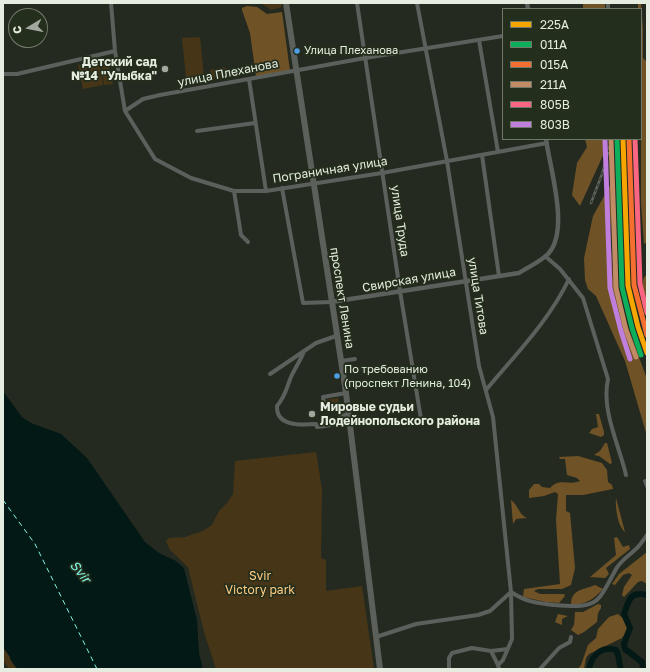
<!DOCTYPE html>
<html>
<head>
<meta charset="utf-8">
<style>
  body { margin:0 }
  #map { position:relative; width:650px; height:672px; overflow:hidden; background:#252a20; font-family:"Golos Text",sans-serif }
  canvas { display:block }
  .frame { position:absolute; inset:0; border:4px solid #e5ece0; pointer-events:none }
  .legend { position:absolute; left:502px; top:8px; width:140px; height:132px; box-sizing:border-box; background:#242e1c; border:1px solid #717a6a; margin:0; padding:5px 7px; list-style:none; font-size:12px; color:#e5ece0 }
  .legend li { display:flex; align-items:center; gap:8px; height:20px }
  .legend b { width:20px; border:1px solid #717a6a }
  .north { position:absolute; left:8px; top:8px; width:40px; height:40px; box-sizing:border-box; background:#242e1c; border:1px solid #717a6a; border-radius:50%; rotate:260deg; font-size:11px; font-weight:700; line-height:16px; text-align:center; color:#e5ece0 }
  .north::after { content:''; display:block; margin:auto; width:14px; height:18px; background:#a2a89d; clip-path:polygon(50% 0,100% 100%,50% 72%,0 100%) }
</style>
</head>
<body>
<div id="map">
<canvas width="650" height="672"></canvas>
<div class="frame"></div>
<ul class="legend">
<li><b style="height:5px;background:#f7a600"></b>225А</li>
<li><b style="height:5px;background:#0daf5c"></b>011А</li>
<li><b style="height:5px;background:#f46f30"></b>015А</li>
<li><b style="height:5px;background:#c18c65"></b>211А</li>
<li><b style="height:5px;background:#fa6682"></b>805В</li>
<li><b style="height:5px;background:#c07fdc"></b>803В</li>
</ul>
<div class="north">С</div>
</div>
<script>
const ctx = document.querySelector('canvas').getContext('2d');
ctx.lineJoin = 'round';
function fillPath(path, color) { ctx.fillStyle = color; ctx.fill(path, 'evenodd'); }
function strokePath(path, color, width, dash) { ctx.strokeStyle = color; ctx.lineWidth = width; ctx.lineCap = dash ? 'butt' : 'round'; ctx.setLineDash(dash || []); ctx.stroke(path); }
function drawText(font, color, halo, rows, align = 'center') {
  ctx.font = font + ' "Golos Text",sans-serif'; ctx.lineWidth = 3.5; ctx.setLineDash([]); ctx.textBaseline = 'middle'; ctx.strokeStyle = halo; ctx.fillStyle = color; for (const [text, x, y, turn = 0] of rows) {
    ctx.save(); ctx.translate(x, y); ctx.rotate((+turn || 0) * Math.PI / 180); ctx.textAlign = isNaN(turn) ? turn : align; if (halo) ctx.strokeText(text, 0, 0); ctx.fillText(text, 0, 0); ctx.restore();
  }
}
fillPath(new Path2D(`
  M 261,3 L 281,3 L 282,7 L 271,10 Z
  M 200,37 L 204,76 L 186,78 L 182,38 Z
  M 108,60 L 113,84 L 104,85 L 100,61 Z
  M 99,61 L 103,85 L 83,89 L 78,65 Z
  M 225,67 L 226,76 L 211,79 L 210,70 Z
  M 338,398 L 340,412 L 332,406 L 326,404 L 325,400 Z
  M 316,452 L 322,489 L 321,558 L 326,560 L 326,591 L 362,586 L 374,669 L 216,669 L 204,632 L 188,567 L 170,550 L 166,541 L 169,538 L 185,537 L 203,531 L 212,525 L 219,511 L 227,503 L 233,494 L 235,461 Z
  M 3,647 L 10,657 L 10,659 L 17,669 L 9,669 L 3,660 Z`), '#473518');
fillPath(new Path2D(`
  M 583,3 L 605,3 L 605,9 L 583,9 Z
  M 638,3 L 641,3 L 643,29 L 643,58 L 647,62 L 647,242 L 644,244 L 641,203 L 641,9 L 638,9 Z
  M 247,6 L 257,7 L 267,14 L 282,12 L 290,71 L 256,76 L 250,33 L 242,10 L 242,8 Z
  M 585,139 L 607,139 L 605,151 L 580,206 L 572,195 L 577,163 L 587,147 Z
  M 613,180 L 610,233 L 613,279 L 622,311 L 647,379 L 647,436 L 625,361 L 596,296 L 588,289 L 585,280 L 584,258 L 593,216 Z
  M 645,276 L 647,276 L 647,318 C 645,308 639,285 645,276 Z
  M 596,414 L 599,414 L 604,432 L 604,435 L 601,437 L 589,433 L 592,429 L 598,427 Z
  M 605,443 L 607,443 L 612,463 L 610,464 L 599,456 L 594,455 L 600,451 Z
  M 578,456 L 602,463 L 607,470 L 608,482 L 612,485 L 613,489 L 583,495 L 566,495 L 566,511 L 570,513 L 575,568 L 571,585 L 562,589 L 538,589 L 534,591 L 540,594 L 564,594 L 565,596 L 559,603 L 546,602 L 523,597 L 524,589 L 560,584 L 556,520 L 558,494 L 555,492 L 544,496 L 529,498 L 529,490 L 534,484 L 539,484 L 542,487 L 550,488 C 560,477 569,486 580,481 L 577,478 L 567,475 L 565,459 L 560,459 L 559,457 Z
  M 616,498 L 625,532 C 618,527 615,508 616,498 Z
  M 511,500 C 518,505 519,515 527,518 L 516,519 L 513,524 Z
  M 617,537 L 623,547 L 629,545 L 630,549 L 606,568 L 609,574 L 605,578 L 590,577 L 616,555 L 614,538 Z
  M 647,552 L 647,584 L 642,581 L 638,582 L 624,597 L 622,595 L 624,587 L 632,575 L 629,573 L 623,575 L 615,585 L 612,584 L 619,574 Z
  M 595,585 L 603,589 C 593,600 586,604 571,605 C 571,588 585,590 595,585 Z
  M 598,604 L 601,605 L 601,608 L 598,613 L 597,622 L 584,632 L 578,635 L 571,630 L 574,625 L 575,612 L 583,612 Z
  M 558,614 L 568,616 L 562,619 L 562,625 L 555,622 Z
  M 618,614 L 626,621 L 628,629 L 622,638 L 589,654 L 586,658 L 584,669 L 578,669 L 581,665 L 588,645 L 596,638 L 598,629 L 609,617 Z`), '#6f5326');
fillPath(new Path2D(`
  M 3,391 L 22,417 L 31,423 L 61,434 L 87,458 L 145,542 L 159,553 L 176,561 L 184,568 L 197,620 L 199,653 L 203,669 L 17,669 L 10,659 L 10,657 L 3,647 Z`), '#031916');
strokePath(new Path2D(`
  M 589,669 C 592,655 601,646 616,650 C 620,656 618,663 621,669
  M 643,669 L 642,662 L 625,649 L 624,644 L 630,628 L 624,614 C 629,600 630,591 647,595`), '#031916', 6);
strokePath(new Path2D(`
  M 3,500 L 35,544 L 97,669`), '#7ff5e7', 1, [5, 4]);
strokePath(new Path2D(`
  M 111,3 L 115,51 L 125,111 L 155,159 L 191,178 L 234,191 L 266,191 L 382,173 L 547,143
  M 357,3 L 400,291 L 421,419
  M 417,3 L 447,161 L 479,366 L 493,417 L 511,592 L 512,639 L 503,660 L 498,665 L 499,669
  M 608,9 L 608,3
  M 479,40 L 498,152
  M 3,74 L 17,74 L 115,51
  M 249,79 L 266,191
  M 125,111 L 143,99 L 160,95 L 365,58 L 503,36
  M 197,131 L 255,123
  M 482,155 L 499,276
  M 282,188 L 303,303 L 331,302
  M 234,191 L 241,235 L 248,242
  M 545,256 L 560,269 L 583,298 L 608,379 C 601,410 619,445 626,475
  M 304,351 C 301,360 295,368 291,377 C 286,389 286,395 277,406 C 276,427 302,425 316,424 L 317,427 C 335,425 329,426 342,416 L 349,414
  M 341,361 L 355,359
  M 270,374 L 316,343 L 336,336
  M 486,390 C 515,355 549,321 569,279
  M 324,406 L 323,397 L 346,393
  M 645,481 L 647,486
  M 511,592 C 526,602 536,603 554,605 C 598,608 596,606 616,569 C 621,560 630,555 638,547 C 641,544 644,539 647,535
  M 376,637 L 416,624 L 478,615 L 490,611 L 511,592
  M 498,665 L 491,651 L 508,649
  M 449,669 L 449,658 L 452,653 L 472,648 L 491,651
  M 540,669 L 559,648 L 570,642 L 571,637`), '#5c605c', 4);
strokePath(new Path2D(`
  M 527,3 L 528,9
  M 331,302 L 519,273 C 528,267 540,262 548,254 C 570,231 550,169 546,139`), '#5c605c', 4.5);
strokePath(new Path2D(`
  M 286,3 L 346,393 L 380,669`), '#5c605a', 6);
const rail = new Path2D(`
  M 591,203 L 602,174 L 612,139`);
strokePath(rail, '#60655f', 2.5);
strokePath(rail, '#242e1c', 1, [3]);
strokePath(new Path2D(`
  M 623,139 L 628,286 L 638,327 L 647,353`), '#f7a600', 5);
strokePath(new Path2D(`
  M 617,139 L 622,287 L 632,328 L 641,355`), '#0daf5c', 5);
strokePath(new Path2D(`
  M 629,139 L 634,285 L 647,335`), '#f46f30', 5);
strokePath(new Path2D(`
  M 611,139 L 616,288 L 626,330 L 636,357`), '#c18c65', 5);
strokePath(new Path2D(`
  M 635,139 L 640,284 L 647,313`), '#fa6682', 5);
strokePath(new Path2D(`
  M 605,140 L 610,288 L 621,331 L 630,359`), '#c07fdc', 5);
for (const [x, y, r, color] of [
  [297,51,3.5,"#4d9ee5"],
  [165,69,4,"#a2a89d"],
  [337,376,3.5,"#4d9ee5"],
  [312,414,4,"#a2a89d"]
]) { const dot = new Path2D(); dot.arc(x, y, r, 0, 2 * Math.PI); ctx.fillStyle = color; ctx.fill(dot); strokePath(dot, '#242e1c', 1.5); }
drawText('11px', '#e5ece0', '#242e1c', [
  ["Улица Плеханова",304,51],
  ["По требованию",344,370],
  ["(проспект Ленина, 104)",344,384]
], 'left');
drawText('bold 12px', '#e5ece0', '#242e1c', [
  ["Детский сад",157,62],
  ["№14 \"Улыбка\"",157,76],
  ["Мировые судьи",320,407,"left"],
  ["Лодейнопольского района",320,421,"left"]
], 'right');
drawText('12px', '#e5ece0', '#242e1c', [
  ["улица Плеханова",228,73,-11],
  ["Пограничная улица",330,170,-9],
  ["улица Труда",400,221,82],
  ["Свирская улица",409,280,-10],
  ["улица Титова",478,296,81],
  ["проспект Ленина",342,298,81]
]);
drawText('12px', '#ffcc81', '#242e1c', [
  ["Svir",260,576],
  ["Victory park",260,590]
]);
drawText('italic 13px', '#7ff5e7', '#242e1c', [
  ["Svir",80,572,51]
]);
</script>
</body>
</html>
